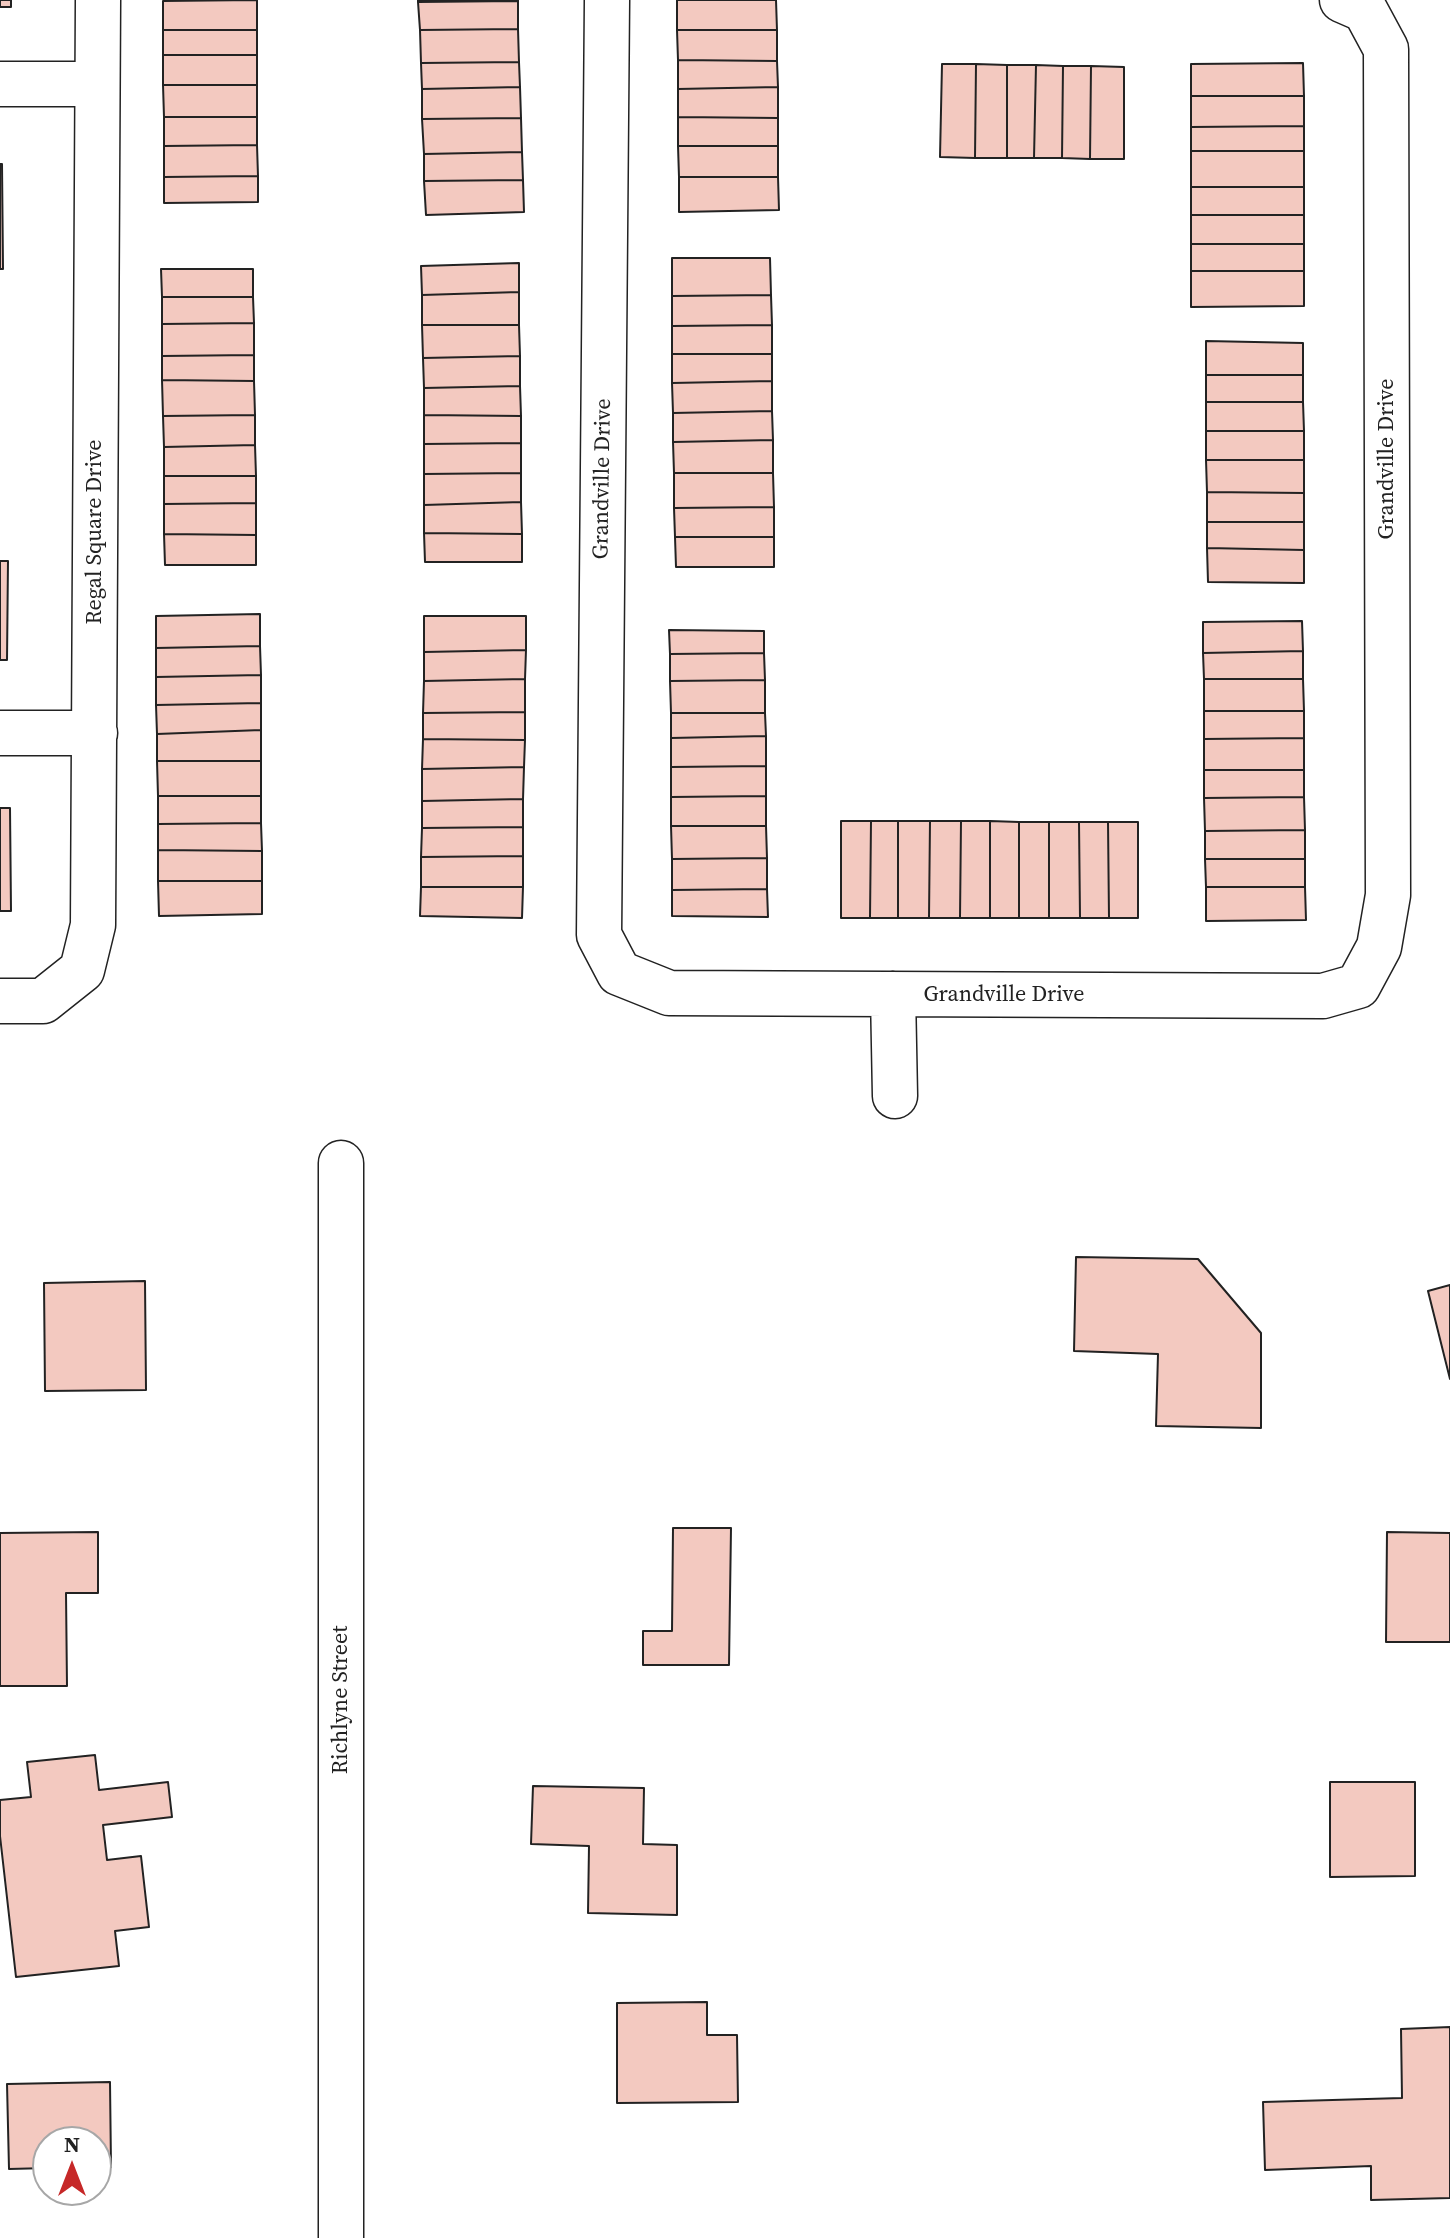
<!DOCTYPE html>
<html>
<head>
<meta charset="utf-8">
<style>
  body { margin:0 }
  #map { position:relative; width:1450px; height:2238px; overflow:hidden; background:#fff; font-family:"Source Serif 4",serif }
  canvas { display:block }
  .north { position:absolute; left:32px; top:2126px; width:80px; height:80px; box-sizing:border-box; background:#fff; border:2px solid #a7a7a7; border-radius:50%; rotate:0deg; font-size:22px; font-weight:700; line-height:32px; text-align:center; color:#222 }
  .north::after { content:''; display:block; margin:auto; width:28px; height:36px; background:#c62828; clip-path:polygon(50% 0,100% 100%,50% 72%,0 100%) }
</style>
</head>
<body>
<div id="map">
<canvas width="1450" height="2238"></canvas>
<div class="north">N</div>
</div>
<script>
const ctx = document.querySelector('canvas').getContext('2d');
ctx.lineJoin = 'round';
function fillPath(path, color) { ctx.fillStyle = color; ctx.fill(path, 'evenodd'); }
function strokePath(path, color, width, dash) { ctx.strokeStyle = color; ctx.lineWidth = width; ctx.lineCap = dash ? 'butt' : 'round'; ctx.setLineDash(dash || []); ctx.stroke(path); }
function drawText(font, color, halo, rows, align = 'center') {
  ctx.font = font + ' "Source Serif 4",serif'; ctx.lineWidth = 6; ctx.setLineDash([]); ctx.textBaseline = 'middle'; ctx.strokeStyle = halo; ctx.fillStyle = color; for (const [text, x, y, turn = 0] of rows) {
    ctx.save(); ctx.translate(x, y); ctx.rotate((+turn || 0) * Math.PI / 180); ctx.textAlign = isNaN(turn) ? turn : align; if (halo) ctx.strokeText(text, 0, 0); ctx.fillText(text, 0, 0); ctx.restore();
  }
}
const building = new Path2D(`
  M 0,0 L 11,0 L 11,7 L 0,7 Z
  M 257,0 L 257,30 L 163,30 L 163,1 Z
  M 418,0 L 518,0 L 518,1 L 418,2 Z
  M 677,0 L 776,0 L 777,30 L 677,30 Z
  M 518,1 L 518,29 L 420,30 L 418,2 Z
  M 518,29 L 519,62 L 421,63 L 420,30 Z
  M 163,30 L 257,30 L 257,55 L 163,55 Z
  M 677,30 L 777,30 L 777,61 L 678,60 Z
  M 163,55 L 257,55 L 257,85 L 163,85 Z
  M 678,60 L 777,61 L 778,87 L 678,89 Z
  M 519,62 L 520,87 L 422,89 L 421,63 Z
  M 1303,63 L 1304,96 L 1191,96 L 1191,64 Z
  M 942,64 L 976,64 L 975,158 L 940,157 Z
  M 976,64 L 1007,65 L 1007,158 L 975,158 Z
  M 1007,65 L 1036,65 L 1034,158 L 1007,158 Z
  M 1036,65 L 1063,66 L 1062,158 L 1034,158 Z
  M 1063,66 L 1091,66 L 1090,159 L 1062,158 Z
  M 1091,66 L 1124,67 L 1124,159 L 1090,159 Z
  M 163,85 L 257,85 L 257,117 L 164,117 Z
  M 520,87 L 521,118 L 422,119 L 422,89 Z
  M 778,87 L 778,118 L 678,117 L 678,89 Z
  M 1191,96 L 1304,96 L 1304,126 L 1191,127 Z
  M 164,117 L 257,117 L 257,145 L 164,146 Z
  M 678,117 L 778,118 L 778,146 L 678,146 Z
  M 521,118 L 522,152 L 424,154 L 422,119 Z
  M 1304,126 L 1304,151 L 1191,151 L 1191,127 Z
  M 257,145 L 258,176 L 164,177 L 164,146 Z
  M 678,146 L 778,146 L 778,177 L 679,177 Z
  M 1191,151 L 1304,151 L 1304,187 L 1191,187 Z
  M 522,152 L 523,180 L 424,181 L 424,154 Z
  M 0,164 L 2,164 L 3,269 L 0,269 Z
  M 258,176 L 258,202 L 164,203 L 164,177 Z
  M 679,177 L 778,177 L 779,210 L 679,212 Z
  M 523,180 L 524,212 L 426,215 L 424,181 Z
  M 1191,187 L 1304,187 L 1304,215 L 1191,215 Z
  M 1191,215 L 1304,215 L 1304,244 L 1191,244 Z
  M 1191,244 L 1304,244 L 1304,271 L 1191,271 Z
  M 672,258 L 770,258 L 771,295 L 672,296 Z
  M 519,263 L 519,292 L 422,295 L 421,266 Z
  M 161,269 L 253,269 L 253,297 L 162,297 Z
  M 1191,271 L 1304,271 L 1304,306 L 1191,307 Z
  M 519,292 L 519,325 L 422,325 L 422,295 Z
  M 771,295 L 772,325 L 672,326 L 672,296 Z
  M 162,297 L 253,297 L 254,323 L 162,324 Z
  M 254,323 L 254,355 L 162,356 L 162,324 Z
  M 422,325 L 519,325 L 520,356 L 423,358 Z
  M 772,325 L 772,354 L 672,354 L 672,326 Z
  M 1206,341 L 1303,343 L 1303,375 L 1206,375 Z
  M 672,354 L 772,354 L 772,381 L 672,383 Z
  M 254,355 L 254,381 L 162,380 L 162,356 Z
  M 520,356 L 520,386 L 424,388 L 423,358 Z
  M 1206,375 L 1303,375 L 1303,402 L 1206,402 Z
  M 162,380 L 254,381 L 255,415 L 163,416 Z
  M 772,381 L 772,411 L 673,413 L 672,383 Z
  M 520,386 L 521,416 L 424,415 L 424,388 Z
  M 1206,402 L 1303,402 L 1304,431 L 1206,431 Z
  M 772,411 L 773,440 L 673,442 L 673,413 Z
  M 255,415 L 255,445 L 164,447 L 163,416 Z
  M 424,415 L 521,416 L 521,443 L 424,444 Z
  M 1206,431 L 1304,431 L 1304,460 L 1206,460 Z
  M 773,440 L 773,473 L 674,473 L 673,442 Z
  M 521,443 L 521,473 L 424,474 L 424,444 Z
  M 255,445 L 256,476 L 164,476 L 164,447 Z
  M 1206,460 L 1304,460 L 1304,493 L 1207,492 Z
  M 521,473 L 521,502 L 424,505 L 424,474 Z
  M 674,473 L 773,473 L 774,507 L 674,508 Z
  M 164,476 L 256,476 L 256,503 L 164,504 Z
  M 1207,492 L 1304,493 L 1304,522 L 1207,522 Z
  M 521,502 L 522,534 L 424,533 L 424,505 Z
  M 256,503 L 256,535 L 164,534 L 164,504 Z
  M 774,507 L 774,537 L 675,537 L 674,508 Z
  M 1207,522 L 1304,522 L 1304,550 L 1207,548 Z
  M 424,533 L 522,534 L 522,562 L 425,562 Z
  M 164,534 L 256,535 L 256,565 L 165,565 Z
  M 675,537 L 774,537 L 774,567 L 676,567 Z
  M 1207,548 L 1304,550 L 1304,583 L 1208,582 Z
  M 0,561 L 8,561 L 7,660 L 0,660 Z
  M 260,614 L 260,646 L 156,648 L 156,616 Z
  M 424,616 L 526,616 L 526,650 L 424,652 Z
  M 1302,621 L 1303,651 L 1203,653 L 1203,622 Z
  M 669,630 L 764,631 L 764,653 L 670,654 Z
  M 260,646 L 261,675 L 156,677 L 156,648 Z
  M 526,650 L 525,679 L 424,681 L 424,652 Z
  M 1303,651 L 1303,679 L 1204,679 L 1203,653 Z
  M 764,653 L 765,680 L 670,681 L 670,654 Z
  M 261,675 L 261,703 L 156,705 L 156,677 Z
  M 525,679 L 525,712 L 423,713 L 424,681 Z
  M 1204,679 L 1303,679 L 1304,711 L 1204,711 Z
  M 765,680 L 765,713 L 671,713 L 670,681 Z
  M 261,703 L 261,730 L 157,734 L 156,705 Z
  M 1204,711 L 1304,711 L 1304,738 L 1204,739 Z
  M 525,712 L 525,740 L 423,739 L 423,713 Z
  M 671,713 L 765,713 L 766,736 L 671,738 Z
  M 261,730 L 261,761 L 157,761 L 157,734 Z
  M 766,736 L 766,766 L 671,767 L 671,738 Z
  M 1304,738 L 1304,770 L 1204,770 L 1204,739 Z
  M 423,739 L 525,740 L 524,767 L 422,769 Z
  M 157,761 L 261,761 L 261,796 L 158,796 Z
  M 766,766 L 766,796 L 671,797 L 671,767 Z
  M 524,767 L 523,799 L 422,801 L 422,769 Z
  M 1204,770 L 1304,770 L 1304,797 L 1204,798 Z
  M 158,796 L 261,796 L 261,823 L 158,824 Z
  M 766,796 L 766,826 L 671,826 L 671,797 Z
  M 1304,797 L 1305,830 L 1205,831 L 1204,798 Z
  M 523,799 L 523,827 L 422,828 L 422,801 Z
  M 0,808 L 10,808 L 11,911 L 0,911 Z
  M 841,821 L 871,821 L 870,918 L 841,918 Z
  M 871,821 L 898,821 L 898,918 L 870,918 Z
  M 898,821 L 930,821 L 929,918 L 898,918 Z
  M 930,821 L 961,821 L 960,918 L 929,918 Z
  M 961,821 L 990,821 L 990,918 L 960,918 Z
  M 990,821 L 1019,822 L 1019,918 L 990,918 Z
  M 1019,822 L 1049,822 L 1049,918 L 1019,918 Z
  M 1049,822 L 1079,822 L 1080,918 L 1049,918 Z
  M 1079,822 L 1108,822 L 1109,918 L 1080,918 Z
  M 1108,822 L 1138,822 L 1138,918 L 1109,918 Z
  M 261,823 L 262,851 L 158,850 L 158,824 Z
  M 671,826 L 766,826 L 767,858 L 672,859 Z
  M 523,827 L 523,856 L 421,857 L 422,828 Z
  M 1305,830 L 1305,859 L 1205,859 L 1205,831 Z
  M 158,850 L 262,851 L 262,881 L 158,881 Z
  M 523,856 L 523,887 L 421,887 L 421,857 Z
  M 767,858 L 767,889 L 672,890 L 672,859 Z
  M 1205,859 L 1305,859 L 1305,887 L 1206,887 Z
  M 158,881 L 262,881 L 262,914 L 159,916 Z
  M 421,887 L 523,887 L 522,918 L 420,916 Z
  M 1206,887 L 1305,887 L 1306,920 L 1206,921 Z
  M 767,889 L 768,917 L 672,916 L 672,890 Z
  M 1076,1257 L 1198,1259 L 1261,1333 L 1261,1428 L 1156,1426 L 1158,1354 L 1074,1351 Z
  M 145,1281 L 146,1390 L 45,1391 L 44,1283 Z
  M 1450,1285 L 1450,1379 L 1428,1291 Z
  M 673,1528 L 731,1528 L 729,1665 L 643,1665 L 643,1631 L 672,1631 Z
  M 98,1532 L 98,1593 L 66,1593 L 67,1686 L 0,1686 L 0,1533 Z
  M 1387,1532 L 1450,1533 L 1450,1642 L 1386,1642 Z
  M 95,1755 L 99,1790 L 168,1782 L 172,1817 L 103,1825 L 107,1860 L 141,1856 L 149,1927 L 115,1931 L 119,1966 L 16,1977 L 0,1836 L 0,1800 L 31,1797 L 27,1762 Z
  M 1330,1782 L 1415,1782 L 1415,1876 L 1330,1877 Z
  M 533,1786 L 644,1788 L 643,1844 L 677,1845 L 677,1915 L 588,1913 L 589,1846 L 531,1844 Z
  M 707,2002 L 707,2035 L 737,2035 L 738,2102 L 617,2103 L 617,2003 Z
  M 1450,2027 L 1450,2198 L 1371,2200 L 1371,2166 L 1265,2170 L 1263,2102 L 1402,2098 L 1401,2029 Z
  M 110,2082 L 111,2167 L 96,2167 L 96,2142 L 48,2142 L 48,2168 L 9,2169 L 7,2084 Z`);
fillPath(building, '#f3c9c0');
strokePath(building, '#222', 2);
const minor = new Path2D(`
  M 607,0 L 599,935 L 619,973 L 669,993 L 1323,996 L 1358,986 L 1379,947 L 1388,895 L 1386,49 L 1365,10 L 1342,0
  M 0,84 L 97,84
  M 0,733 L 95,733
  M 893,994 L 895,1096
  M 0,1001 L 43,1001 L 82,970 L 93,925 L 98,0
  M 341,1163 L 341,2238`);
strokePath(minor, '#222', 47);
strokePath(minor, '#fff', 44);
drawText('22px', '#222', '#fff', [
  ["Grandville Drive",1387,459,-90],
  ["Grandville Drive",603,479,-89],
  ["Regal Square Drive",95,532,-90],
  ["Grandville Drive",1004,995],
  ["Richlyne Street",341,1700,-90]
]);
</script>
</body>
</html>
